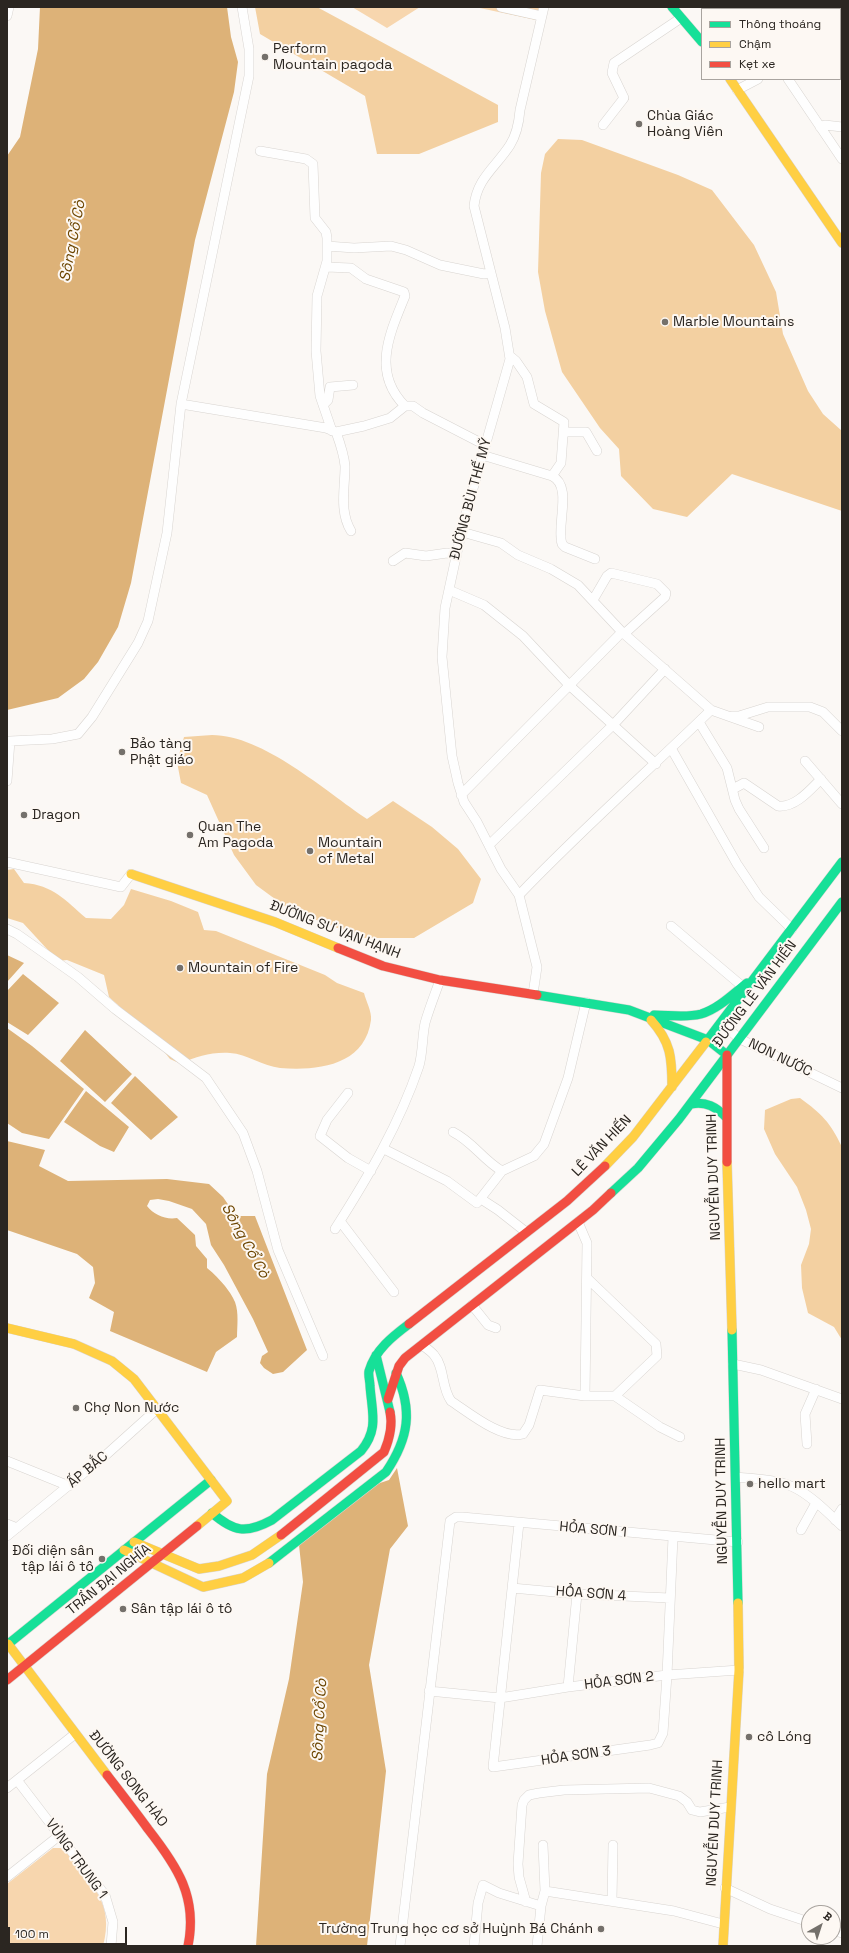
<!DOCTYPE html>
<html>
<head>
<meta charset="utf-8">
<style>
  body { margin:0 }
  #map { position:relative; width:849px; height:1953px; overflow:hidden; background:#fbf8f5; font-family:"Space Grotesk",sans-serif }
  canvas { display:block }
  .frame { position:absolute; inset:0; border:8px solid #2b2621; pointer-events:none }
  .legend { position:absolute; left:701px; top:8px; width:140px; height:72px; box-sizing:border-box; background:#fdf8f3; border:1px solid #a9a49f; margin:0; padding:5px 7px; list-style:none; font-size:12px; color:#2b2621 }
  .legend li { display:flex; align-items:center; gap:8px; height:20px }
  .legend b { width:20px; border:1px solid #a9a49f }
  .north { position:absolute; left:801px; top:1905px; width:40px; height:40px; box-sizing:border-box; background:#fdf8f3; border:1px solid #a9a49f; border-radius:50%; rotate:39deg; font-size:11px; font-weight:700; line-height:16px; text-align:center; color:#2b2621 }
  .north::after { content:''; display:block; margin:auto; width:14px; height:18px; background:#74706b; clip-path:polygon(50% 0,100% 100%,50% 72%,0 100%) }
  .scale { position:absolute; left:8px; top:1927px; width:119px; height:18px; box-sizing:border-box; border:2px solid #2b2621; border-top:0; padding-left:5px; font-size:12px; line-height:14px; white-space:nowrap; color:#2b2621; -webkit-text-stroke:3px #fdf8f3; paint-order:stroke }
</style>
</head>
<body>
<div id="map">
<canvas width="849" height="1953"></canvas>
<div class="frame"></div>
<ul class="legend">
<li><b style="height:5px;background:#16e098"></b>Thông thoáng</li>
<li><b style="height:5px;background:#ffcf43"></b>Chậm</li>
<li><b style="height:5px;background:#f24e42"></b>Kẹt xe</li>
</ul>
<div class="north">B</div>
<div class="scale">100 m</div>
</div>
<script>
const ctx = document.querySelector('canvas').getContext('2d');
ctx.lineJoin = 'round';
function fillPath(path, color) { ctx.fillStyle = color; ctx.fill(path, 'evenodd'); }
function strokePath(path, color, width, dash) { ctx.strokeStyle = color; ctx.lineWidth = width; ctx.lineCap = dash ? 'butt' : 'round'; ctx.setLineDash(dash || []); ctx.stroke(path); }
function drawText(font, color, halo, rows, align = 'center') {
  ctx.font = font + ' "Space Grotesk",sans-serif'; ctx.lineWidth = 4; ctx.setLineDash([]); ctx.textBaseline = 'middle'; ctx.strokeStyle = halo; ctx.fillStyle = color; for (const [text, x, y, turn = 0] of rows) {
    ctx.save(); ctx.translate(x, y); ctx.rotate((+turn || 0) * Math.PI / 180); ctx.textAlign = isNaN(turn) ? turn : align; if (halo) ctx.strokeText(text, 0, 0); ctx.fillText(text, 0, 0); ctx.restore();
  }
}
fillPath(new Path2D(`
  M 352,7 L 420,7 L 387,28 Z
  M 475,7 L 539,7 L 536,20 Z
  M 53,1848 L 62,1848 L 67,1853 C 91,1884 115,1903 103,1946 L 7,1946 L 7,1884 Z`), '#f7d6ae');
fillPath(new Path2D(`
  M 255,7 L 317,7 L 498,105 L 498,122 L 419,154 L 377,154 L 365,96 L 260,34 Z
  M 558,139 L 582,140 L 678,175 L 712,190 L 754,245 L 776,292 L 783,334 L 808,391 L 823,414 L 842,431 L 842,511 L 732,474 L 687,517 L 653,509 L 621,476 L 619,449 L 600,428 L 562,372 L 545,311 L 538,272 L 541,173 L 545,154 Z
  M 212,735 C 263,735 325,791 367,819 L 393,801 L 432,827 L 458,849 L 481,879 L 473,903 L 414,938 L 364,938 L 290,910 L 256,885 L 234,855 L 207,795 L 181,783 L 177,762 L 184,737 Z
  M 14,869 L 24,883 C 53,885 65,900 86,918 L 111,919 L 124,905 L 131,889 L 171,901 L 198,912 L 204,930 L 216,931 L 325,975 L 337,983 L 364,993 C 366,1001 372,1012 371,1020 C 365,1066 317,1071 280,1068 C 263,1066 247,1054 230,1053 C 211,1052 197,1056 181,1064 L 170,1059 L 149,1033 L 109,997 L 104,975 L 67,960 L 58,961 L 23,923 L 7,918 L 7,870 Z
  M 800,1098 C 822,1114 830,1122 842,1147 L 842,1340 L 834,1327 L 808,1313 L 802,1288 L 801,1265 L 809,1244 L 811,1229 L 806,1210 L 797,1187 L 775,1154 L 764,1129 L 765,1110 L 791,1099 Z`), '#f3d0a1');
fillPath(new Path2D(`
  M 40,7 L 227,7 L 231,37 L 238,62 L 234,92 L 195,240 L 131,583 L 118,627 L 98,662 L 84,679 L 58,698 L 7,710 L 7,156 L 20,137 L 38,49 Z
  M 7,955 L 24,963 L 7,982 Z
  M 23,974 L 59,1003 L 28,1035 L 7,1022 L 7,991 Z
  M 7,1028 L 32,1046 L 84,1089 L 49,1139 L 22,1133 L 7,1123 Z
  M 85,1030 L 132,1074 L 105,1102 L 60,1061 Z
  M 135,1076 L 178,1117 L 151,1140 L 111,1103 Z
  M 86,1091 L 129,1127 L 114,1152 L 100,1146 L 64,1122 Z
  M 7,1141 L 45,1150 L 39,1166 L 68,1181 L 167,1179 L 209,1184 L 223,1197 L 236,1216 L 255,1216 L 307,1350 L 283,1372 L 273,1374 L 264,1368 L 260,1363 L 262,1356 L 268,1352 L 253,1319 L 224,1265 L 211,1245 L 206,1224 L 192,1209 L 169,1201 L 158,1199 L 150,1200 L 147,1206 C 154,1215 166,1220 177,1218 L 195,1235 L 196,1246 L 207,1259 L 207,1268 C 216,1275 231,1291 235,1302 C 239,1313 237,1326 237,1337 L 216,1352 L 207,1372 L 110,1331 L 114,1312 L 89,1298 L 95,1283 L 93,1267 L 77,1254 L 7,1230 Z
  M 397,1468 L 408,1526 L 390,1549 L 369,1665 L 386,1771 L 367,1946 L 256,1946 L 267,1774 L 289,1679 L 303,1582 L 299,1545 L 377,1484 L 389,1480 Z`), '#ddb278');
const street = new Path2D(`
  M 501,7 L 541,16
  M 833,9 L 833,7
  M 7,16 L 9,7
  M 840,37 L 842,38
  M 788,79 L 842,159
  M 737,90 L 758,79
  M 603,125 L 624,98 L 612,73 L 614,63 L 681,18
  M 820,127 L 825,125 L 842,127
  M 260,151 L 306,159 L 313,164 L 315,218 L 326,232 L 327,238 L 327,261 L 317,296 L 316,351 L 320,396 L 332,431
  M 327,246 L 354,248 L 391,246 L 406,250 L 440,265 L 484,274 L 490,273
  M 326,267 L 351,268 L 366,279 L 404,292 L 405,296 C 390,333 371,372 405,406
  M 510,356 L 516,361 L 527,377 L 534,404 L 564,422 L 561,463 L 552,476
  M 181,404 L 326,428 L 336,432 L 364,426 L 390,418 L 405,406 L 413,406 L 423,413 L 485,445
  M 323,405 L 328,400 L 330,387 L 353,385
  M 336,432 C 340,443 344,454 345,466 C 345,488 339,511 351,531
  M 564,432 L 586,432 L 597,451
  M 482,455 L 552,476 C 573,486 556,525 562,544 L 565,547 L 595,559
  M 462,532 L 501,543 L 518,555 L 551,569 L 578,585 L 622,632 L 711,710 L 759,727
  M 393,561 L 405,553 L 426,556 L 447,553 L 457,555
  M 449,590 L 484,605 L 523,636 L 569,685 L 656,764
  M 593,600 L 607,576 L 611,573 L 657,584 L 666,593 L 665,597 L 624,634
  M 732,716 L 739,716 L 768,707 L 810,707 L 823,712 L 842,731
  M 699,722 L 727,768 L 735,800 L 739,809 L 764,848
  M 671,748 L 737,864 L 759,897 L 792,929
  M 805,761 L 842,804
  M 7,781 L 10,741 L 52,739 L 78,734 L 92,717 L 138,643 L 148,621 L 167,533 L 181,404 L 249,76 L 249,49 L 242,7
  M 733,789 L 744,783 L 778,806 C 795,808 810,790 821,779
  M 461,795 L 622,632
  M 489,845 L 614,724 L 665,669
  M 7,862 L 121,887 L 131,874
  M 519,895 C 580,831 647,772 711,710
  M 671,926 L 742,986
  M 7,929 L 17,934 L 78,977 L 115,1009 L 206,1078 L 243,1133 L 257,1171 L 278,1250 L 323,1356
  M 533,994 L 537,967 L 519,895 L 501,869 L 477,822 L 464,802 L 458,783 L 452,756 L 442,657 L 445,608 L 464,520 L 510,359 L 505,328 L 474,206 C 477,178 496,167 510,145 C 517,134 519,122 520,110 L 544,7
  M 721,1023 L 740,1039 L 842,1088
  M 348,1093 L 327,1120 L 320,1136 L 348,1158 L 371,1171
  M 453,1132 C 473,1142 483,1160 502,1171
  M 384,1149 L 447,1181 L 477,1203 L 502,1171 L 534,1156 L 544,1144 L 568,1078 L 586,1002
  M 481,1199 L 498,1210 L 526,1232
  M 340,1221 L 394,1292
  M 578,1222 L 587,1243 L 585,1396
  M 335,1229 C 368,1177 399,1125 419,1066 C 423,1052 422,1037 425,1023 C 429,1009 435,994 440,980
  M 472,1305 L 488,1325 L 496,1328
  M 422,1345 C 426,1348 431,1351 434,1355 C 445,1368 441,1387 451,1401 C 468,1412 502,1440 523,1434 L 529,1425 L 540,1390 L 585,1396 L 615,1396 L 657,1356 L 656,1344 L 587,1278
  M 733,1364 L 761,1370 L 842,1399
  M 615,1396 L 660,1427 L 680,1437
  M 807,1444 L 805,1414 L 816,1389
  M 7,1461 L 69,1486
  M 736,1477 C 755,1479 779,1479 797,1489 C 814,1498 828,1513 842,1526
  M 835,1520 L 842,1509
  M 519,1523 L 493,1767 L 650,1745 L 658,1743 L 663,1733 L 667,1675 L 673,1537
  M 7,1524 L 17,1528
  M 801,1530 L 816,1503
  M 7,1536 L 107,1454 L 157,1409
  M 512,1588 L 577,1594 L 670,1598
  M 568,1687 L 577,1594
  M 429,1691 L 500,1698 L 568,1687 L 667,1675 L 739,1670
  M 17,1780 L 105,1895 L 113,1922 L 111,1946
  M 7,1788 L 75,1734
  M 7,1877 L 60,1835
  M 725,1888 L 770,1909 L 809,1922
  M 545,1891 L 674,1911 L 723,1924
  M 612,1901 L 613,1845
  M 526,1902 L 519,1877 L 518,1864 L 522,1805 L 524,1800 L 529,1795 L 539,1793 L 564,1790 L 649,1788 L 679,1796 L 687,1802 L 692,1810 L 700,1812 L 730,1807
  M 833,1930 L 842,1933
  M 400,1946 L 450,1521 L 456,1517 L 462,1517 L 738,1542
  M 474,1946 L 478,1903 L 483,1885 L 499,1893 L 541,1906
  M 537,1946 L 541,1906 L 545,1891 L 543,1845`);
const fast = new Path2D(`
  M 672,7 L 702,42
  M 537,995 L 629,1010 L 708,1040 L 727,1055
  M 654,1015 C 669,1015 686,1018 701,1014 C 718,1009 733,994 747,983
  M 706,1042 L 842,862
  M 691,1104 C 706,1101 716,1107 726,1117
  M 611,1193 L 638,1168 L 679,1119 L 842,902
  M 732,1330 L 738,1603
  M 376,1355 L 390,1412
  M 212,1513 C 234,1532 246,1534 272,1520 L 361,1451 C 379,1429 372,1413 370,1386 C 370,1381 368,1375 369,1371 C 375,1350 393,1336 409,1324
  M 269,1563 L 386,1472 C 409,1438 413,1410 396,1373
  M 7,1645 L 211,1480`);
const slow = new Path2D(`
  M 730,79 L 842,243
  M 131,874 L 275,922 L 338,948
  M 651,1020 C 671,1042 672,1058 672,1087
  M 727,1162 L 732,1330
  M 605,1166 L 633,1137 L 706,1042
  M 7,1328 L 74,1344 L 112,1361 L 134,1379 L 227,1501 L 197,1526
  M 134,1542 L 199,1569 L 219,1566 L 252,1555 L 281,1535
  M 124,1550 L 203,1587 L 243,1578 L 269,1563
  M 8,1644 L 107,1775
  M 723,1946 L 739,1670 L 738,1603`);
const jam = new Path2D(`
  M 338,948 L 383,966 L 440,980 L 537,995
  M 727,1055 L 727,1162
  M 409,1324 L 567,1201 L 605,1166
  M 388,1399 L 399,1366 L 405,1358 L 593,1210 L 611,1193
  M 281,1535 L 384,1452 C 390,1438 393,1426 390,1412
  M 7,1680 L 197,1526
  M 107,1775 C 121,1793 135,1811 148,1829 C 177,1866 198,1897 188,1946`);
strokePath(street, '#d8d4d0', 10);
strokePath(fast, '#d8d4d0', 10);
strokePath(slow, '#d8d4d0', 10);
strokePath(jam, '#d8d4d0', 10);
strokePath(street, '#fefefe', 9);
strokePath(fast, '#16e098', 9);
strokePath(slow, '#ffcf43', 9);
strokePath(jam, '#f24e42', 9);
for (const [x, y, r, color] of [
  [265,57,4,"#74706b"],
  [639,124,4,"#74706b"],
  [665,322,4,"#74706b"],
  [122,752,4,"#74706b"],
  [24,815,4,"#74706b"],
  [190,835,4,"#74706b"],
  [310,851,4,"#74706b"],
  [180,968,4,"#74706b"],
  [76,1408,4,"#74706b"],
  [750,1484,4,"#74706b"],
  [102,1559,4,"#74706b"],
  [123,1609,4,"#74706b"],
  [749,1737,4,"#74706b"],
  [601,1929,4,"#74706b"]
]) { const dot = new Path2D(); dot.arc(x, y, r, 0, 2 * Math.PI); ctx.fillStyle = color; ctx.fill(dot); strokePath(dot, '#fdf8f3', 1.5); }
drawText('14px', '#2b2621', '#fdf8f3', [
  ["Perform",273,49],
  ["Mountain pagoda",273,65],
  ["Chùa Giác",647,116],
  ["Hoàng Viên",647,132],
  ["Marble Mountains",673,322],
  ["Bảo tàng",130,744],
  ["Phật giáo",130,760],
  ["Dragon",32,815],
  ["Quan The",198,827],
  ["Am Pagoda",198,843],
  ["Mountain",318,843],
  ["of Metal",318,859],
  ["Mountain of Fire",188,968],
  ["Chợ Non Nước",84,1408],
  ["hello mart",758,1484],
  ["Đối diện sân",94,1551,"right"],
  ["tập lái ô tô",94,1567,"right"],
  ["Sân tập lái ô tô",131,1609],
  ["cô Lóng",757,1737],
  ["Trường Trung học cơ sở Huỳnh Bá Chánh",593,1929,"right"]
], 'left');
drawText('14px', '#2b2621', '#fdf8f3', [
  ["ĐƯỜNG BÙI THẾ MỸ",471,499,-75],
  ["ĐƯỜNG SƯ VẠN HẠNH",335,930,21],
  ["ĐƯỜNG LÊ VĂN HIẾN",755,994,-53],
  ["NON NƯỚC",780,1058,26],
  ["LÊ VĂN HIẾN",602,1146,-46],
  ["NGUYỄN DUY TRINH",714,1177,-92],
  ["ẤP BẮC",88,1470,-40],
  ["NGUYỄN DUY TRINH",722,1501,-91],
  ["HỎA SƠN 1",593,1530,5],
  ["TRẦN ĐẠI NGHĨA",109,1580,-39],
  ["HỎA SƠN 4",591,1594,4],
  ["HỎA SƠN 2",619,1681,-7],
  ["HỎA SƠN 3",576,1756,-8],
  ["ĐƯỜNG SONG HÀO",128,1779,52],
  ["NGUYỄN DUY TRINH",715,1823,-87],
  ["VÙNG TRUNG 1",76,1859,54]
]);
drawText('italic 15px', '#6c4500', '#fdf8f3', [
  ["Sông Cổ Cò",73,241,-79],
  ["Sông Cổ Cò",245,1241,61],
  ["Sông Cổ Cò",320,1720,-87]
]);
</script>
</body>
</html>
